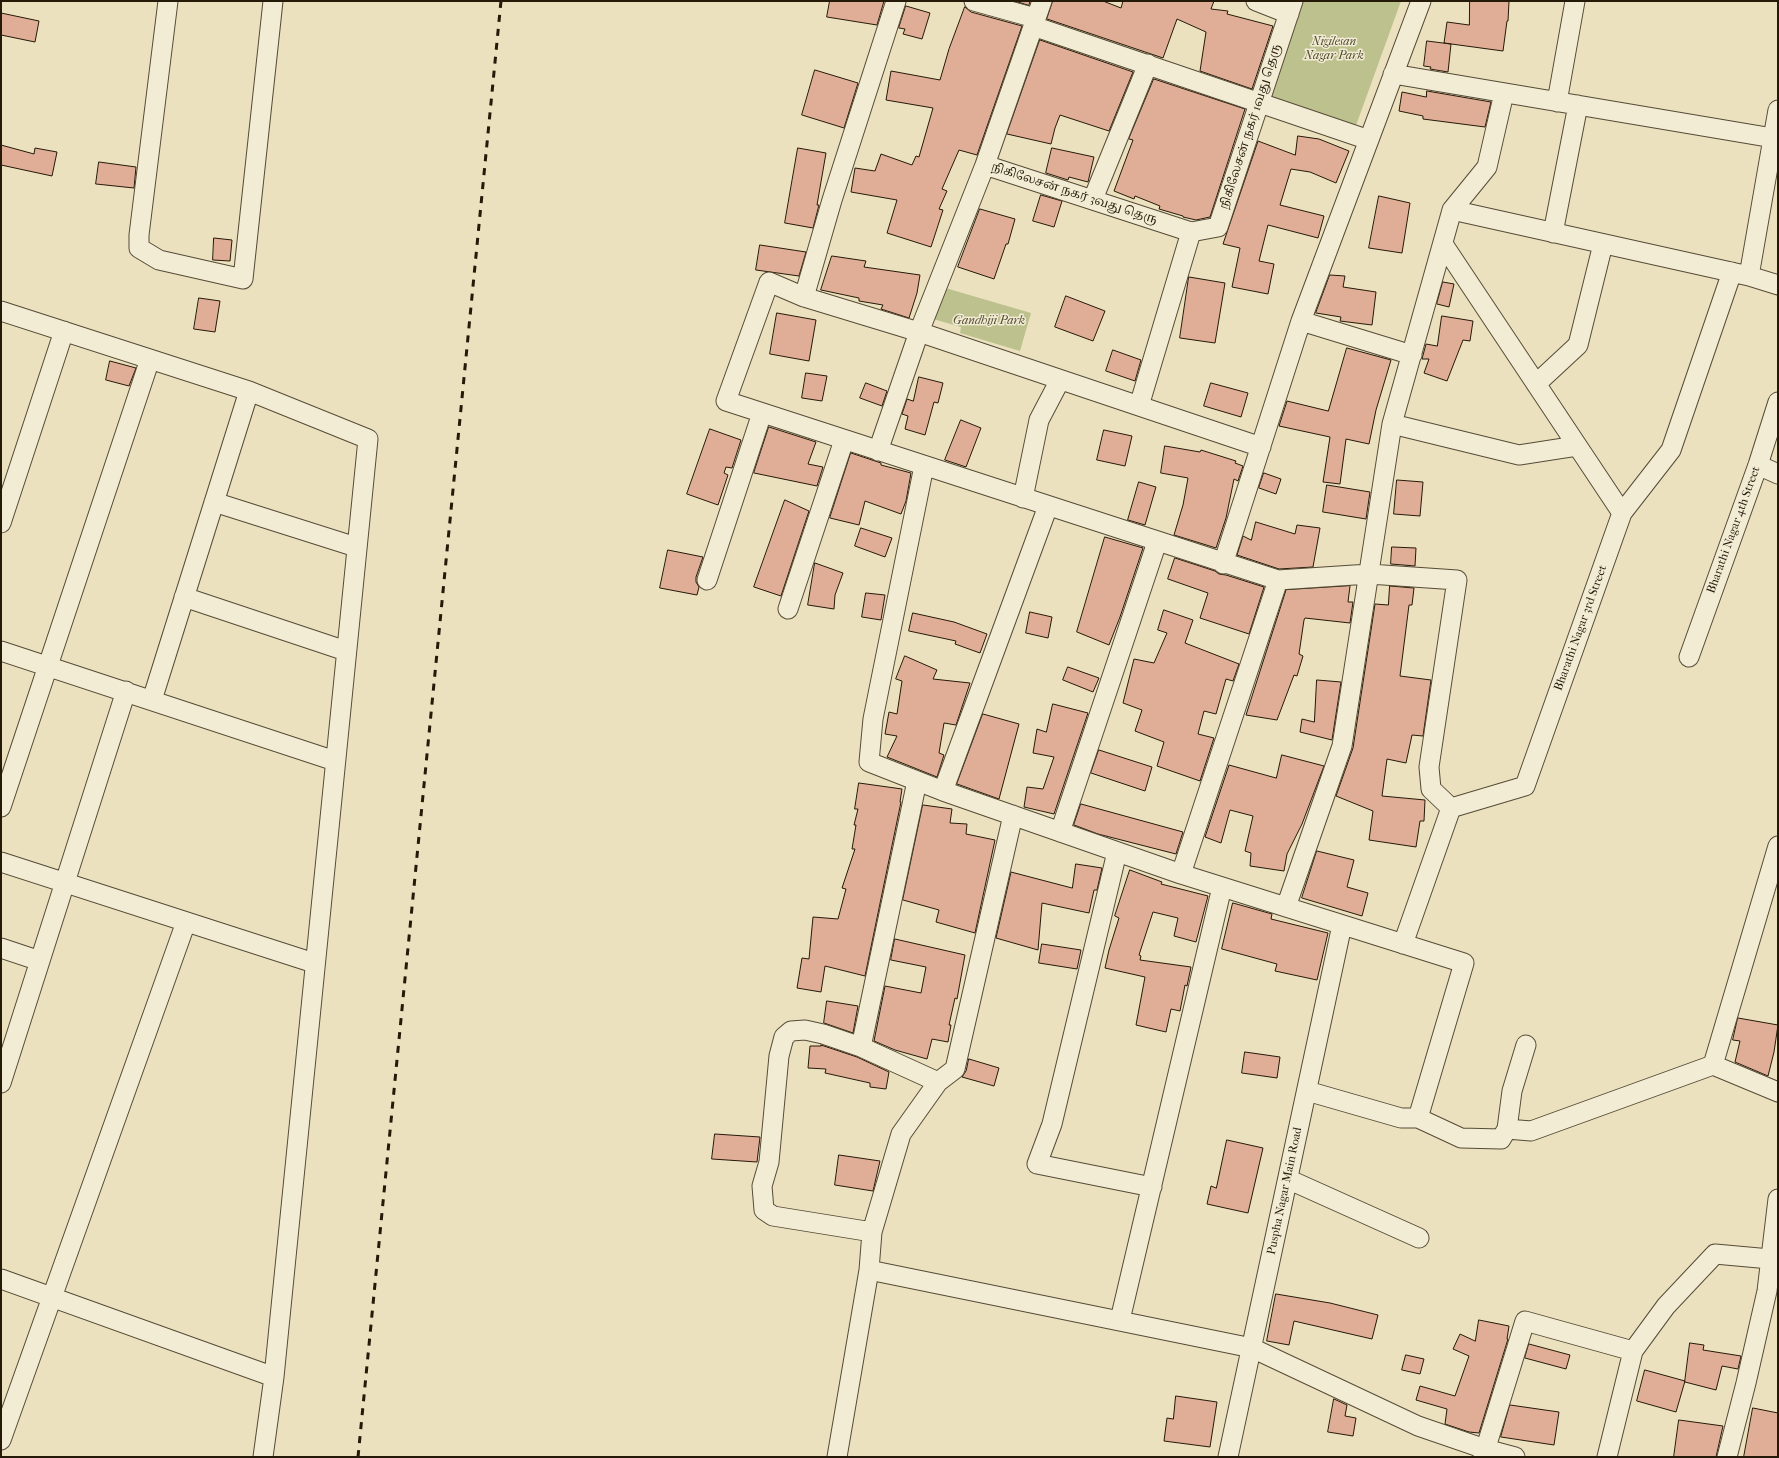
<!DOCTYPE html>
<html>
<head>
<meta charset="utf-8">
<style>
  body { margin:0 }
  #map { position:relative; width:1779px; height:1458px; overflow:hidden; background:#ebe1be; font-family:"IM FELL French Canon",serif }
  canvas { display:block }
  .frame { position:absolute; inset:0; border:2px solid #251908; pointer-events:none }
</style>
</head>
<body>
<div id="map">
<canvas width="1779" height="1458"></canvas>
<div class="frame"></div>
</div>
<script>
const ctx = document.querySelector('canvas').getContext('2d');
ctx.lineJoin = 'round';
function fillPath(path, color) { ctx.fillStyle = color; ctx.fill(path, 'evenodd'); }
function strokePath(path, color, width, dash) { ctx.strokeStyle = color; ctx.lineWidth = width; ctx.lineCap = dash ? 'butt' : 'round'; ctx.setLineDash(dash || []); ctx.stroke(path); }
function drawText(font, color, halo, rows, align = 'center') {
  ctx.font = font + ' "IM FELL French Canon","Noto Serif Tamil",serif'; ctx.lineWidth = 3; ctx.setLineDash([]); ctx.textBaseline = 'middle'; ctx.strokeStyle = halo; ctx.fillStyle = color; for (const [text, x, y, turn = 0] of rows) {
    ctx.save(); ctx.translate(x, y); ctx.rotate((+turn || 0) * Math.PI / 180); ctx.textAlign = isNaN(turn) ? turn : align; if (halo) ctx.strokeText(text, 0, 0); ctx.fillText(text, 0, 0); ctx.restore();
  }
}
fillPath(new Path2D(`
  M 1302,1 L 1401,1 L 1354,131 L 1266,99 Z
  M 942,287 L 1031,313 L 1020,351 L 960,333 L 961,327 L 933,319 Z`), '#bcc18e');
const building = new Path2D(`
  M 830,1 L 884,1 L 877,25 L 827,17 Z
  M 1015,1 L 1030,1 L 1029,5 Z
  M 1053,1 L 1103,1 L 1121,8 L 1123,1 L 1214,1 L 1211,9 L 1228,11 L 1227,14 L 1273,26 L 1252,89 L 1200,71 L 1206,32 L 1177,19 L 1163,58 L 1047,19 Z
  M 1470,1 L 1509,1 L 1508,21 L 1507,21 L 1503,51 L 1444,43 L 1447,22 L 1469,25 Z
  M 906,6 L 930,13 L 922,39 L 903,34 L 905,29 L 899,28 Z
  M 965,7 L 971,12 L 1022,26 L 977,155 L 959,150 L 942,189 L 947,191 L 939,209 L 943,210 L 931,247 L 887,233 L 897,200 L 851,192 L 855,168 L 875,171 L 881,154 L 912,165 L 916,156 L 919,157 L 933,108 L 886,100 L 891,71 L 940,80 L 949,49 Z
  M 1,13 L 39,21 L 35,42 L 1,35 Z
  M 1040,40 L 1133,72 L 1109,131 L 1060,115 L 1055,128 L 1051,144 L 1007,134 Z
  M 1427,41 L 1451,44 L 1448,72 L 1430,69 L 1431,67 L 1424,66 Z
  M 815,70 L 858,83 L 844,128 L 802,115 Z
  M 1154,79 L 1245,109 L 1210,217 L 1196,220 L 1183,217 L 1183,216 L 1159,209 L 1160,206 L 1135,196 L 1134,199 L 1114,191 L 1133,140 L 1129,139 Z
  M 1427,91 L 1491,102 L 1485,127 L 1423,119 L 1423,116 L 1399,111 L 1402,92 L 1426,97 Z
  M 1298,136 L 1319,139 L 1349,151 L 1336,183 L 1310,172 L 1291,169 L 1280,205 L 1324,216 L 1318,238 L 1268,225 L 1259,261 L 1274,264 L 1268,294 L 1232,287 L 1240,248 L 1223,244 L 1258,141 L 1295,155 Z
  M 1,145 L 34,154 L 35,148 L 57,152 L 52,176 L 1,165 Z
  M 798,148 L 826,153 L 817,205 L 819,205 L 813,228 L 785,223 Z
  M 1052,148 L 1094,157 L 1088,182 L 1069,177 L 1068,180 L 1046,173 Z
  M 99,162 L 136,167 L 134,188 L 96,184 Z
  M 1041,195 L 1062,201 L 1054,227 L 1033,221 Z
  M 1379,196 L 1410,203 L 1402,253 L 1369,248 Z
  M 980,209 L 1015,219 L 1008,244 L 1006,244 L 994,279 L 958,267 Z
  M 214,238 L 232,240 L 230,261 L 213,260 Z
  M 760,245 L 806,252 L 799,276 L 756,270 Z
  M 832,256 L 866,261 L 864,267 L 920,275 L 917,293 L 909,318 L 881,309 L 883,305 L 859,301 L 859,298 L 821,290 Z
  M 1330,275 L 1345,276 L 1343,287 L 1376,292 L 1372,325 L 1340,321 L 1341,317 L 1316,313 Z
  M 1189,277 L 1225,283 L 1215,343 L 1180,338 Z
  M 1443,282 L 1454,284 L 1449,307 L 1437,304 Z
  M 1066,296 L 1105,311 L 1093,341 L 1055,327 Z
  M 199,298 L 220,301 L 215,332 L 194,329 Z
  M 777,313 L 816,320 L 809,361 L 770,354 Z
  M 1442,316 L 1473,321 L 1470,341 L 1463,340 L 1447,381 L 1424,373 L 1429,359 L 1422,359 L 1426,344 L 1437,346 Z
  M 1347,348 L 1391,360 L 1376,410 L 1369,444 L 1346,439 L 1340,484 L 1323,482 L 1330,437 L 1279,426 L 1287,401 L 1328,411 Z
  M 1113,350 L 1141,360 L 1135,381 L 1106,371 Z
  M 110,361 L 136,368 L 129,386 L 106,380 Z
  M 806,373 L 827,376 L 822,401 L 802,398 Z
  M 919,377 L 943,383 L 938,403 L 934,402 L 925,435 L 905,429 L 908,416 L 902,414 L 907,399 L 913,401 Z
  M 866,383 L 887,391 L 882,406 L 860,398 Z
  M 1211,383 L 1248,393 L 1241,417 L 1204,406 Z
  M 961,420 L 981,428 L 966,467 L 945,460 Z
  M 769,427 L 816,442 L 808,464 L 823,467 L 817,486 L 754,473 Z
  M 710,429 L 741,440 L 732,468 L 726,467 L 724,473 L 728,475 L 718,505 L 687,494 Z
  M 1104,430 L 1132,436 L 1125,466 L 1097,460 Z
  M 1165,446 L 1200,452 L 1201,450 L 1236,461 L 1235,463 L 1243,466 L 1238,481 L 1234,479 L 1226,518 L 1216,548 L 1174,535 L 1183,505 L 1188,478 L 1161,473 Z
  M 851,453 L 881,463 L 881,465 L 911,473 L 906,501 L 901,514 L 865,501 L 859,525 L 830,518 Z
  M 1264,473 L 1281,479 L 1276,494 L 1259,488 Z
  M 1397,480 L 1423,482 L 1420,516 L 1394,514 Z
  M 1139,482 L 1156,487 L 1145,525 L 1128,520 Z
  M 1327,485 L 1370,492 L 1366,519 L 1323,512 Z
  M 785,500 L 809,511 L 781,596 L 754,587 Z
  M 1256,522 L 1295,534 L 1297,525 L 1320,528 L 1313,567 L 1279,569 L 1237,555 L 1243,536 L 1251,540 Z
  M 861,528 L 892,538 L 885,557 L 855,546 Z
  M 1105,537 L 1143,548 L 1120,617 L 1109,645 L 1077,632 Z
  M 1392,547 L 1416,548 L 1415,566 L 1391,564 Z
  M 668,550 L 703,557 L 696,577 L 696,582 L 699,587 L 697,595 L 660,588 Z
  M 1175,558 L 1215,571 L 1219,574 L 1226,575 L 1264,587 L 1249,634 L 1200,618 L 1208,593 L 1168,579 Z
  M 815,563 L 843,573 L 835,595 L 834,609 L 808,605 Z
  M 1350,586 L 1348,602 L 1353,602 L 1350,623 L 1305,618 L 1304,620 L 1299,654 L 1303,656 L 1297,676 L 1294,675 L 1277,720 L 1246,715 L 1286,590 Z
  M 1390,586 L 1414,588 L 1412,605 L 1409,605 L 1400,676 L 1431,680 L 1423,736 L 1412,735 L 1406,763 L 1387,759 L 1382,796 L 1425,800 L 1424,821 L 1420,821 L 1416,847 L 1369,840 L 1373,811 L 1336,796 L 1353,748 L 1375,604 L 1388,605 Z
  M 866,593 L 885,595 L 881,620 L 862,617 Z
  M 1164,610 L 1193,620 L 1185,643 L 1239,664 L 1233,681 L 1226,679 L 1216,714 L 1204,711 L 1198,734 L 1214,738 L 1200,781 L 1157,766 L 1164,742 L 1135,731 L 1142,710 L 1123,703 L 1134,659 L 1154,663 L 1167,633 L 1158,630 Z
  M 1030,612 L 1052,617 L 1048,638 L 1026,633 Z
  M 913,613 L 954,622 L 987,634 L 980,653 L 955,644 L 956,641 L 909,631 Z
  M 905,656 L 937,670 L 933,679 L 970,683 L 956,725 L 944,723 L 939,753 L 944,755 L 937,777 L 887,757 L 897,736 L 885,734 L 889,712 L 897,714 L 902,681 L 896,679 Z
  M 1068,667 L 1099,678 L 1093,692 L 1063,680 Z
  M 1317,680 L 1341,682 L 1332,740 L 1300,732 L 1302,719 L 1314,722 Z
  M 1053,704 L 1088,713 L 1054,814 L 1024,807 L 1027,787 L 1043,789 L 1054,757 L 1033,753 L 1037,729 L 1046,732 Z
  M 983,714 L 1019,724 L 999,799 L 957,784 Z
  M 1099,750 L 1152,767 L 1145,791 L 1091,773 Z
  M 1282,755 L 1324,766 L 1302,824 L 1287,854 L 1284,871 L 1250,866 L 1251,853 L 1245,851 L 1253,816 L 1230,810 L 1221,843 L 1205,837 L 1229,765 L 1276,778 Z
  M 859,783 L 902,789 L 900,802 L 901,802 L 865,976 L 825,966 L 821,992 L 797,988 L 802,958 L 809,959 L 813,917 L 838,919 L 846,889 L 842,888 L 855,849 L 852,849 L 856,825 L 854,825 L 858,809 L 855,809 Z
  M 1081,804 L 1183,832 L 1176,854 L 1098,834 L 1074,825 Z
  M 923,805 L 952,809 L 950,823 L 967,824 L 966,834 L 995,840 L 975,933 L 936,922 L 939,910 L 903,900 Z
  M 1317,851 L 1354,860 L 1347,887 L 1368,893 L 1362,916 L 1302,898 Z
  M 1076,864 L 1102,868 L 1097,890 L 1094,890 L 1089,913 L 1042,903 L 1038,950 L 996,938 L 1011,872 L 1072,888 Z
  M 1130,870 L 1162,882 L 1161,884 L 1208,896 L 1196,942 L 1174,936 L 1178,918 L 1153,912 L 1139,955 L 1141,956 L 1140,960 L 1191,967 L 1187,986 L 1185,985 L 1180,1011 L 1171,1009 L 1166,1032 L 1136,1025 L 1145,977 L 1105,968 L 1109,950 L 1119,918 L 1115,916 Z
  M 1233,903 L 1272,914 L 1271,919 L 1328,933 L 1317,980 L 1275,971 L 1277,964 L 1222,949 Z
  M 895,939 L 965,955 L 957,999 L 955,998 L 949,1025 L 951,1025 L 948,1042 L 932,1039 L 927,1059 L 895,1050 L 874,1041 L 885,986 L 921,993 L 926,967 L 891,960 Z
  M 1042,944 L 1081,950 L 1077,969 L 1039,963 Z
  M 827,1001 L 858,1006 L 853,1033 L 824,1023 Z
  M 1738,1018 L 1778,1025 L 1774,1052 L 1768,1076 L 1735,1062 L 1740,1041 L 1733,1040 Z
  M 821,1045 L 857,1057 L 889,1072 L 886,1089 L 870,1087 L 870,1083 L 825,1073 L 826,1069 L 808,1068 L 810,1046 L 821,1046 Z
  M 1245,1052 L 1280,1057 L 1277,1078 L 1242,1073 Z
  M 969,1059 L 999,1068 L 994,1086 L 962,1077 L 966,1071 Z
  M 715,1134 L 760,1137 L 757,1162 L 712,1159 Z
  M 1227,1140 L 1263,1148 L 1248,1213 L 1207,1204 L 1211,1186 L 1216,1188 Z
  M 839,1155 L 880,1161 L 873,1191 L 835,1185 Z
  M 1276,1294 L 1330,1303 L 1378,1315 L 1372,1339 L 1294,1321 L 1289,1345 L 1267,1341 Z
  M 1479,1320 L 1509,1326 L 1507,1339 L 1508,1339 L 1479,1433 L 1469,1432 L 1445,1424 L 1447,1409 L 1416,1400 L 1420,1386 L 1455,1396 L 1469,1356 L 1453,1349 L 1460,1334 L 1475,1341 Z
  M 1690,1343 L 1704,1345 L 1703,1350 L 1741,1356 L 1738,1369 L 1722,1366 L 1716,1390 L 1685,1382 Z
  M 1529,1344 L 1570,1355 L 1566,1369 L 1525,1358 Z
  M 1406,1355 L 1424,1359 L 1420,1374 L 1402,1370 Z
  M 1645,1370 L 1685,1381 L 1676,1412 L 1637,1401 Z
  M 1176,1396 L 1217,1402 L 1210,1447 L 1164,1441 L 1167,1418 L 1173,1419 Z
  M 1334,1399 L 1347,1405 L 1345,1416 L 1356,1418 L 1353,1436 L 1328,1432 Z
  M 1510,1405 L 1559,1412 L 1554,1445 L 1501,1437 Z
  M 1753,1408 L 1778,1413 L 1778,1457 L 1744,1457 Z
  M 1679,1420 L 1723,1426 L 1716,1457 L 1674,1457 Z`);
fillPath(building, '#e0ad96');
strokePath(building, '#251908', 1);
const minor = new Path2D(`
  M 168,1 L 139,235 L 139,248 L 159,260 L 243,279 L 273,1
  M 974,1 L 1035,18
  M 1042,1 L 985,165 L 1191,232 L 1218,227 L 1293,1
  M 1256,1 L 1289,14
  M 1033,26 L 1369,140
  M 1393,74 L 1773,138
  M 1557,102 L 1575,1
  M 1093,199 L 1148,64
  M 1452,210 L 1749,276 L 1778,285
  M 1553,233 L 1578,105
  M 1443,244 L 1622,513
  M 1749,276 L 1778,110
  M 804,297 L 832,200 L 896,1
  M 1,311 L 249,391 L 368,439 L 274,1377 L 263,1457
  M 1301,321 L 1412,355
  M 1536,384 L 1578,345 L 1603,244
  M 1139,406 L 1191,232
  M 1392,424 L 1519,455 L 1577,446
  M 1261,447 L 919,332 L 804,297 L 769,282 L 726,401 L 1278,580 L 1369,574 L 1457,580 L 1429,767 L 1431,789 L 1451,808
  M 878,451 L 919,332 L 985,165
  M 1758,465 L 1778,474
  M 924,466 L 873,719 L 869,762 L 943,791 L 1181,874 L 1464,963 L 1418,1118
  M 1023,498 L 1039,420 L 1060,380
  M 214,502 L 356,547
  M 1,523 L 64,331
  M 1223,564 L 1301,321 L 1421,1
  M 707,580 L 762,413
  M 184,597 L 346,651
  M 788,609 L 844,440
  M 1,651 L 335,761
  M 1689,657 L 1758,465 L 1778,402
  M 152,700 L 249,391
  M 943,791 L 1048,506
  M 1,807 L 150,359
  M 1060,832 L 1157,542
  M 1117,852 L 1052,1124 L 1037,1164 L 1152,1187
  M 1,862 L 314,963
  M 1181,874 L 1278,580
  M 1286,907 L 1342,746 L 1392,424 L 1452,210 L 1487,167 L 1504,93
  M 1403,944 L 1451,808 L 1525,786 L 1622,513 L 1671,450 L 1732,272
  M 1,948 L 40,961
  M 861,1047 L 917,781
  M 1713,1065 L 1778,846
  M 1,1083 L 126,691
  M 1307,1091 L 1401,1118 L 1418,1118 L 1461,1138 L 1501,1139 L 1507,1129 L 1512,1091 L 1526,1045
  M 1507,1129 L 1531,1131 L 1713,1065 L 1778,1092
  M 1287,1181 L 1292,1181 L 1419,1238
  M 872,1232 L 773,1216 L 764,1210 L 762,1186 L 769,1162 L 779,1056 L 784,1037 L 791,1031 L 805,1030 L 823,1034 L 861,1047 L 938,1082 L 955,1069 L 1013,815
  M 869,1270 L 1252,1348 L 1418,1426 L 1485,1449 L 1515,1457
  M 1,1279 L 274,1377
  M 1120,1320 L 1222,887
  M 1,1440 L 186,922
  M 837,1457 L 869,1270 L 872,1232 L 901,1134 L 938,1082
  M 1228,1457 L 1342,925
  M 1483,1457 L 1525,1321 L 1633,1351
  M 1607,1457 L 1633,1351 L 1666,1306 L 1715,1254 L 1770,1259
  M 1727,1457 L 1746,1383 L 1767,1291 L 1778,1199`);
strokePath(minor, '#564b36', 21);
strokePath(minor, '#f2ecd5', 19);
strokePath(new Path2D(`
  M 358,1457 L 501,1`), '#251908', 3, [7, 7]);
drawText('italic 12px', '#524b30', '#f2ecd5', [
  ["Nigilesan",1334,42],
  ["Nagar Park",1334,56],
  ["Gandhiji Park",989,321]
]);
drawText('12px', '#251908', '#f2ecd5', [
  ["நிகிலேசன் நகர் 1வது தெரு",1251,127,-72],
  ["நிகிலேசன் நகர் 3வது தெரு",1074,194,18],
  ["Bharathi Nagar 4th Street",1734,530,-70],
  ["Bharathi Nagar 3rd Street",1581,628,-70],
  ["Puspha Nagar Main Road",1285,1191,-78]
]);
</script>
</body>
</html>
